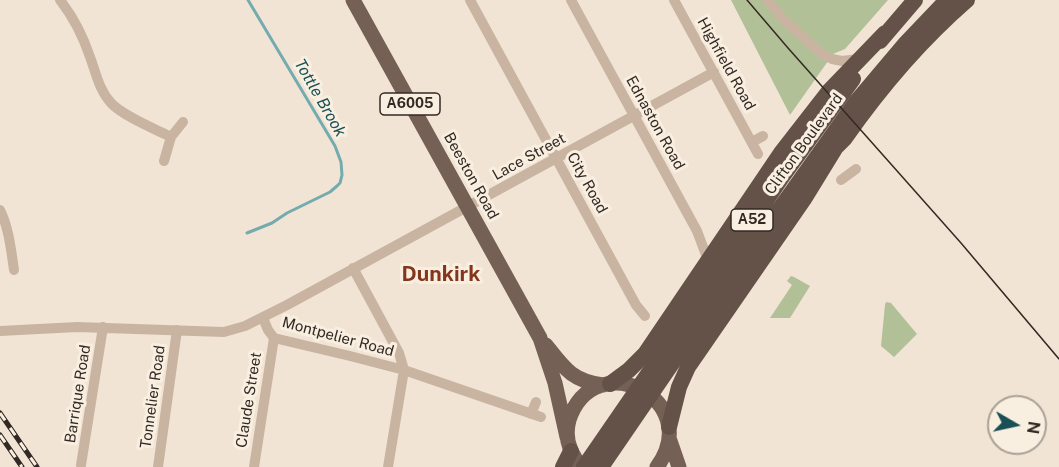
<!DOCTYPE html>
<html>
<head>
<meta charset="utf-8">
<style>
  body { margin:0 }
  #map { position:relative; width:1059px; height:467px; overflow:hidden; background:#f1e4d5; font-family:"Public Sans",sans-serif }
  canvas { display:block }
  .north { position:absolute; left:987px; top:395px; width:60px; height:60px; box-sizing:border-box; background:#f9efe1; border:2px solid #aaa095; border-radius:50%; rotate:99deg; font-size:16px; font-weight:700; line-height:24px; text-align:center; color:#332924 }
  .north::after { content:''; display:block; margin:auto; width:21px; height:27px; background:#195055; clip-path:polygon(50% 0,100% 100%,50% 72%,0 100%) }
</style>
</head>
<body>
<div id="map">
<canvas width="1059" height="467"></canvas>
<div class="north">N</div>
</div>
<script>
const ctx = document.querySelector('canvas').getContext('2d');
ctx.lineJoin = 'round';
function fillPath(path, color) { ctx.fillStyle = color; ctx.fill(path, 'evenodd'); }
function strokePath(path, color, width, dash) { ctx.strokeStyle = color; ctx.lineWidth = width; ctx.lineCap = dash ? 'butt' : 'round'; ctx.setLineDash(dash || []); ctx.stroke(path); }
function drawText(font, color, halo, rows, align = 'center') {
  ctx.font = font + ' "Public Sans",sans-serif'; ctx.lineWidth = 6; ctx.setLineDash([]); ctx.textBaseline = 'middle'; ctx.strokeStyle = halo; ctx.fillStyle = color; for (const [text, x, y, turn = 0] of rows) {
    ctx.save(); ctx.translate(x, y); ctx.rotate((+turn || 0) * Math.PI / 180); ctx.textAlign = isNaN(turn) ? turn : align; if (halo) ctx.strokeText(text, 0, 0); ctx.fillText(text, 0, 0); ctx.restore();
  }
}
fillPath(new Path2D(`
  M 731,0 L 888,0 L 845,49 L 833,54 L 790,115 Z
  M 791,276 L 794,277 L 810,286 L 790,318 L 770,318 L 792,285 L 787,281 Z
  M 886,302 L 891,303 L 917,334 L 894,357 L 881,346 L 885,305 Z`), '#b1c096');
strokePath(new Path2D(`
  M 247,233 L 272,223 L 287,213 L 330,192 L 337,186 L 340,183 L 342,175 L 341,162 L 335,146 L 248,0`), '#74abae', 3);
strokePath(new Path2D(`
  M 60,0 C 74,18 83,36 90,57 C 96,73 99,90 111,103 C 123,116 155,129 171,137
  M 470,0 L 636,305 L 645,316
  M 571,0 L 697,231 L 706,255 L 706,262
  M 674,0 L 758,154
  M 767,0 L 783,19 L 823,55 L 832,59 L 842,61 L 858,59
  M 752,142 L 763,136
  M 164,161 L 171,137 L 183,122
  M 841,180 L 856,169
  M 0,210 C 9,228 11,250 14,270
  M 353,268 L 399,353 L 404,370 L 388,467
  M 263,318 L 268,330 L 274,338 L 350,356 L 404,370 L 541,417
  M 0,331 L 77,327 L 224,332 L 245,326 L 287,305 L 714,72
  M 531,414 L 536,402
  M 81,465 L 103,327
  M 158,467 L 177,330
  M 254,467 L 274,338`), '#c9b4a2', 10);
strokePath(new Path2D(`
  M 353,0 L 540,338 L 555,383 L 567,437
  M 546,345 C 564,368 572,381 603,385
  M 669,438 L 679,467
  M 582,467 C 570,454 564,438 569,420 C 594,344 706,399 657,467`), '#756055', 15);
strokePath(new Path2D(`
  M 880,41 L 915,0
  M 837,146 L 845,138 C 880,88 921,40 967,0
  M 677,332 L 782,177 L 853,79
  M 688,340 L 719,294 L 857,101 L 906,43 L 947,0
  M 610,384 L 629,370 L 645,354 L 781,153 L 830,90 L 885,33
  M 669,427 L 679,387 L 688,367 L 804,199 L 839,142
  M 563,467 L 571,451`), '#645248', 16);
strokePath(new Path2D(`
  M 747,0 L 788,48 L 961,243 L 1059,359`), '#332924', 1.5);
const rail = new Path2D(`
  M 0,413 L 37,467
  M 0,435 L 22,467`);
strokePath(rail, '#332924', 5);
strokePath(rail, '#f9efe1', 3, [9]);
strokePath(new Path2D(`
  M 584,467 L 677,332
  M 601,467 L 688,340`), '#645248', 16);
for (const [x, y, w] of [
  [410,104,60],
  [752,220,42]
]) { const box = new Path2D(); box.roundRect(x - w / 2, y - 11, w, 22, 4.5); ctx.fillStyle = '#f9efe1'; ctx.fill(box); strokePath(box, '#332924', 1.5); }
drawText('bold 14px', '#332924', null, [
  ["A6005",410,104],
  ["A52",752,220]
]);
drawText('15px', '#332924', '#f9efe1', [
  ["Highfield Road",726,64,61],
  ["Ednaston Road",655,123,61],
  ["Clifton Boulevard",804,144,-54],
  ["Lace Street",529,157,-29],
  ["Beeston Road",471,176,61],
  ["City Road",587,183,61],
  ["Montpelier Road",338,337,15],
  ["Barrique Road",78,394,-81],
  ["Tonnelier Road",153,397,-82],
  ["Claude Street",249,400,-81]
]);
drawText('italic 16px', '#195055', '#f9efe1', [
  ["Tottle Brook",320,98,60]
]);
drawText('bold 21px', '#83361c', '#f9efe1', [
  ["Dunkirk",441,275]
]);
</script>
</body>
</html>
